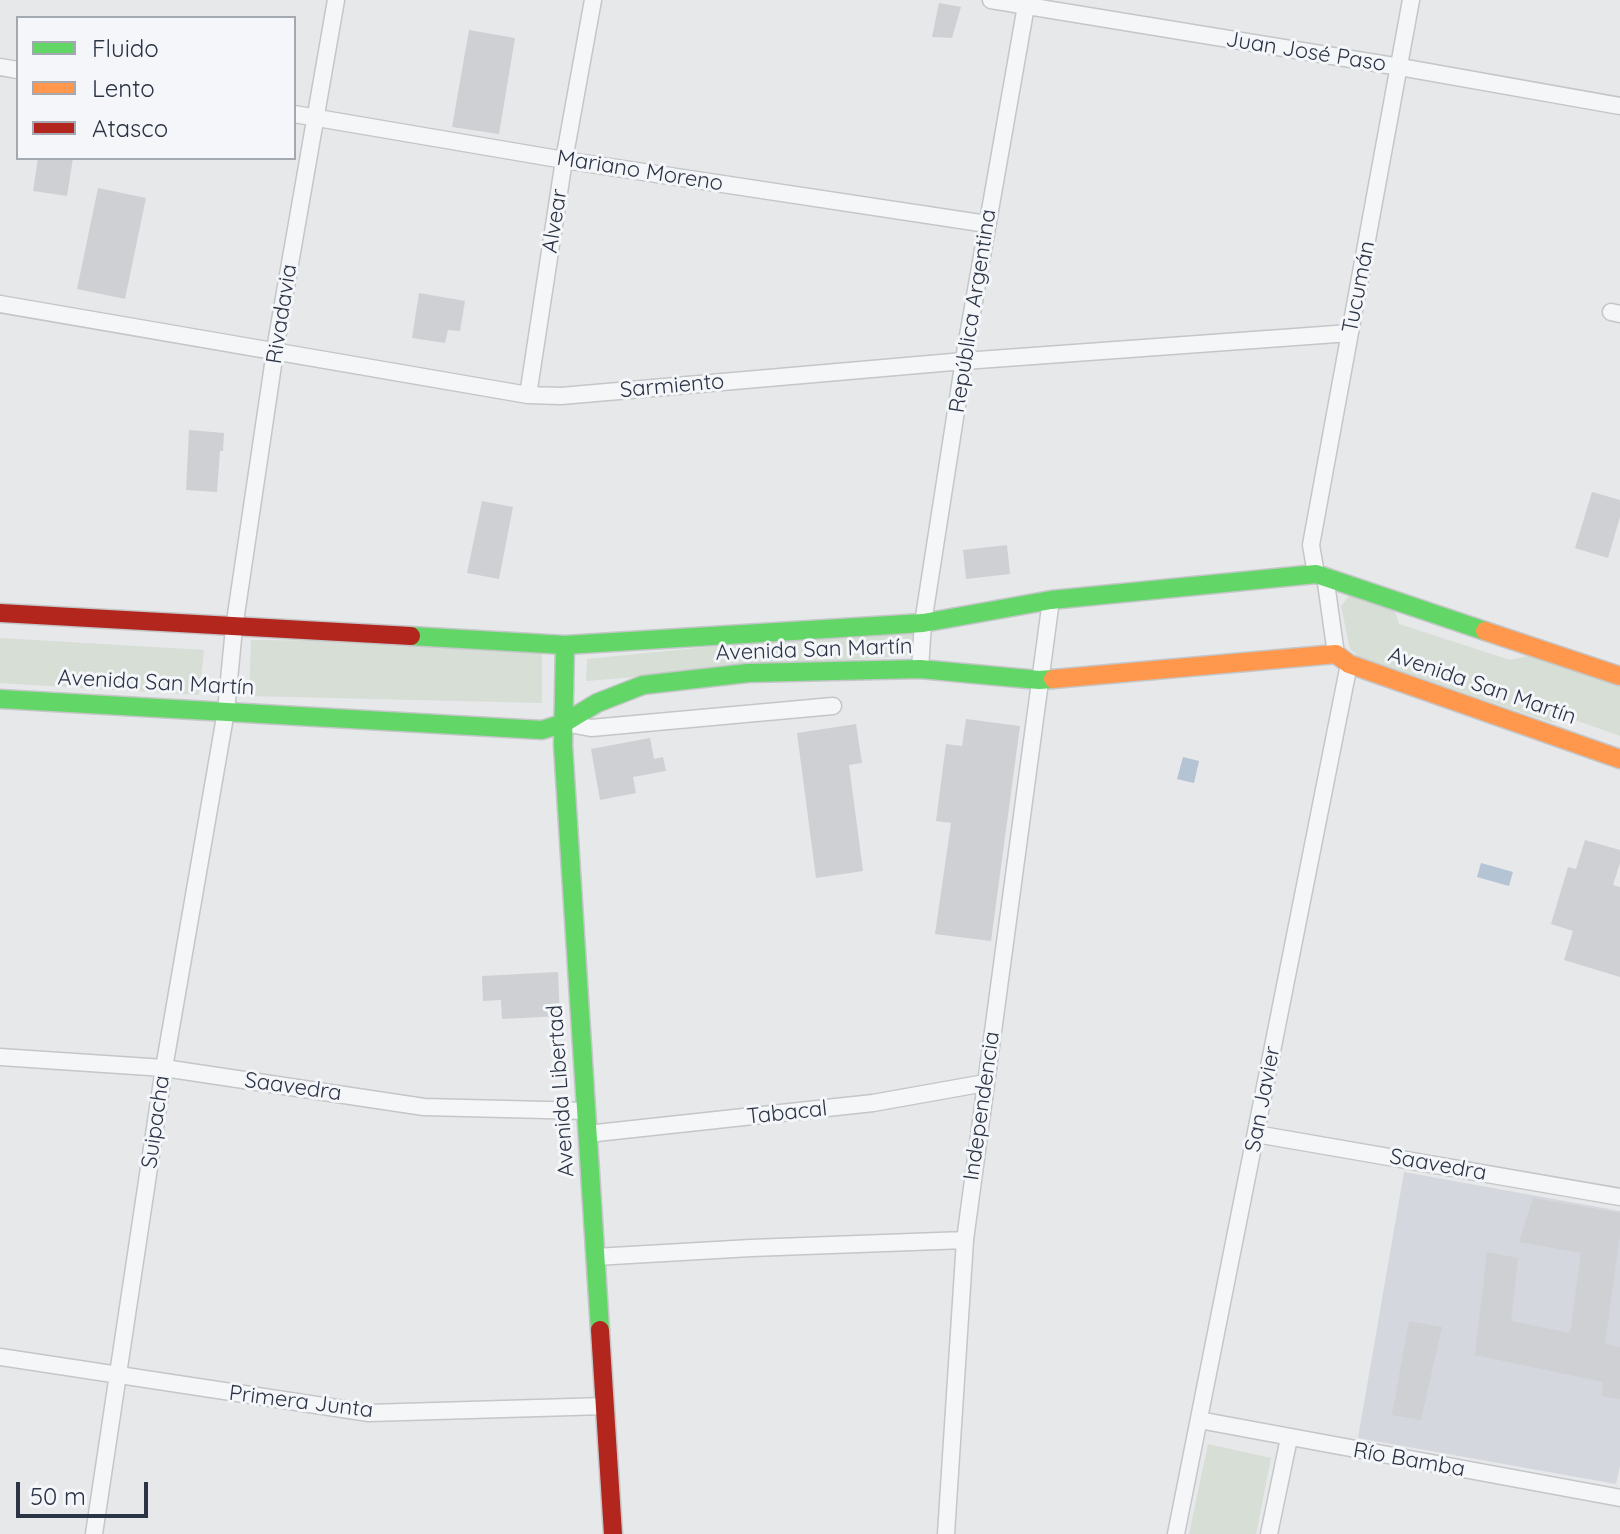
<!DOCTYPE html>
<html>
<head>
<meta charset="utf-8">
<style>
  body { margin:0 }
  #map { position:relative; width:1620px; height:1534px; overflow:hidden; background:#e6e8ea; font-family:Quicksand,sans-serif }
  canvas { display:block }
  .legend { position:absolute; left:16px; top:16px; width:280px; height:144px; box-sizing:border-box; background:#f4f6f9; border:2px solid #a4a8b1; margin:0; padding:10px 14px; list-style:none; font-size:24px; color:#2b3445 }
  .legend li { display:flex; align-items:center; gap:16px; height:40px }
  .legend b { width:40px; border:2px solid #a4a8b1 }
  .scale { position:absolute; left:16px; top:1482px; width:132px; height:36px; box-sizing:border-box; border:4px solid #2b3445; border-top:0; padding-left:10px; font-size:24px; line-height:28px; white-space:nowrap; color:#2b3445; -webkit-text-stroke:6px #f4f6f9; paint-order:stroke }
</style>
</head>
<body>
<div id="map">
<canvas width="1620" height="1534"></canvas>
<ul class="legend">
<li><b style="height:10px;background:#63d668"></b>Fluido</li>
<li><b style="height:10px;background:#ff974d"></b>Lento</li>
<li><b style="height:10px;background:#b3261e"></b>Atasco</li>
</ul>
<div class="scale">50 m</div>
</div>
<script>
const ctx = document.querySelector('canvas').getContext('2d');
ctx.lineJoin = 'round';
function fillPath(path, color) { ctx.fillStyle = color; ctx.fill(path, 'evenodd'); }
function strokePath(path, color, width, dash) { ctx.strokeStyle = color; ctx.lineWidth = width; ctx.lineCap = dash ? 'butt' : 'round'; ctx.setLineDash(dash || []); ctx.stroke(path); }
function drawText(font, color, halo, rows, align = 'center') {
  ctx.font = font + ' Quicksand,sans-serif'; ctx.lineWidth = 6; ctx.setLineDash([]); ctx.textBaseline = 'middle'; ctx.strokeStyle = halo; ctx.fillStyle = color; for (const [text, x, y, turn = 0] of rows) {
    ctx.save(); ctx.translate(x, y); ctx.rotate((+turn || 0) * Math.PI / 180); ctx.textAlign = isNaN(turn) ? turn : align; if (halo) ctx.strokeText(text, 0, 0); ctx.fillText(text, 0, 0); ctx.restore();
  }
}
fillPath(new Path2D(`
  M 1404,1172 L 1620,1211 L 1620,1466 L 1616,1484 L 1358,1438 Z`), '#d4d7dd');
fillPath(new Path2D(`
  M 1350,595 L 1394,608 L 1399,624 L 1510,660 L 1536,654 L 1620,685 L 1620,736 L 1567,717 L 1558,722 L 1550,722 L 1359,657 L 1350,649 L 1341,606 Z
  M 915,626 L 911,655 L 586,681 L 587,659 Z
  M 0,638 L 204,650 L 199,695 L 0,683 Z
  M 251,640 L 542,643 L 542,703 L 249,696 Z
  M 1208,1444 L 1271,1458 L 1256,1534 L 1189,1534 Z`), '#d6ded6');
fillPath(new Path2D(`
  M 1183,757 L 1199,761 L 1194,783 L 1177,779 Z
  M 1481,863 L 1513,872 L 1509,886 L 1477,877 Z`), '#b4c4d5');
fillPath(new Path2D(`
  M 939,3 L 961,7 L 952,38 L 932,37 Z
  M 469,30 L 515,38 L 499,134 L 452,127 Z
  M 38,158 L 73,158 L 67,196 L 33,191 Z
  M 98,188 L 146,198 L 125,299 L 77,289 Z
  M 419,293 L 465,301 L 460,331 L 448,330 L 445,343 L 412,338 Z
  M 189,430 L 224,433 L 223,451 L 220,451 L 217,492 L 186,490 Z
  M 1592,492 L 1620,500 L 1620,517 L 1608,558 L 1575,548 Z
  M 482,501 L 513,507 L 499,579 L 467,573 Z
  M 1007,545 L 1010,574 L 966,579 L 963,550 Z
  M 966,719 L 1020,726 L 991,941 L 935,934 L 951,823 L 936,821 L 946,744 L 962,746 Z
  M 856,724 L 862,763 L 849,765 L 863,871 L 816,878 L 797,733 Z
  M 650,738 L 654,759 L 663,757 L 666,771 L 633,777 L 636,793 L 600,800 L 591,749 Z
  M 1585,840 L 1620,850 L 1620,863 L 1613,885 L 1620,887 L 1620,977 L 1564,960 L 1573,931 L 1551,924 L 1568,867 L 1576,869 Z
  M 558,972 L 560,1016 L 502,1019 L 501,1000 L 483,1001 L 482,976 Z
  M 1533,1198 L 1620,1213 L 1620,1234 L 1605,1344 L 1620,1347 L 1620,1399 L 1602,1396 L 1603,1382 L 1475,1355 L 1487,1252 L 1518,1258 L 1511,1321 L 1570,1333 L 1581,1253 L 1519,1242 Z
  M 1409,1321 L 1442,1327 L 1421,1420 L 1392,1415 Z`), '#ced0d3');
const street = new Path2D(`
  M 991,0 L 1400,67 L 1620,106
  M 0,67 L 18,70
  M 294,114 L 564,160 L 987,224
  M 0,304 L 528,395 L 561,396 L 964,361 L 1350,333
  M 1611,312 L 1620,314
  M 528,395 L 564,160 L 593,0
  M 1316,574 L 1311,545 L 1411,0
  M 1325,576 L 1336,654
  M 920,669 L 923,623 L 966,347 L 1027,0
  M 564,723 L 591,728 L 833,706
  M 0,1057 L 164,1068 L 424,1107 L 586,1111
  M 587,1134 L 873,1103 L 985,1083
  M 1256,1134 L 1620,1197
  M 595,1257 L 751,1248 L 965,1240
  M 0,1357 L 369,1413 L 605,1406
  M 1199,1420 L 1620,1498
  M 94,1534 L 164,1068 L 226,711 L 234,628 L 277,338 L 336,0
  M 946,1534 L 965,1240 L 1051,600
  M 1176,1534 L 1349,664
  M 1269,1534 L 1289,1438`);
const fast = new Path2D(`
  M 411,636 L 565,645 L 923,623 L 1051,600 L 1316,574 L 1485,631
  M 565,645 L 563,745 L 600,1330
  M 0,699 L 542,730 L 564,723 L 597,703 L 643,685 L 748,673 L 920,669 L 1039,680 L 1053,679`);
const slow = new Path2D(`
  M 1485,631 L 1620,676
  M 1053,679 L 1336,654 L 1349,664 L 1620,759`);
const jam = new Path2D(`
  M 0,613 L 411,636
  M 600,1330 L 613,1534`);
strokePath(street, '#c4c6c8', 19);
strokePath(fast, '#c4c6c8', 21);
strokePath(slow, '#c4c6c8', 21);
strokePath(jam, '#c4c6c8', 21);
strokePath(street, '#f5f6f7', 16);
strokePath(fast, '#63d668', 18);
strokePath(slow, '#ff974d', 18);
strokePath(jam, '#b3261e', 18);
drawText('22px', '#2b3445', '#f4f6f9', [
  ["Juan José Paso",1306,52,9],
  ["Mariano Moreno",640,171,9],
  ["Alvear",555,221,-81],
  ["Tucumán",1359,287,-79],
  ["República Argentina",973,311,-81],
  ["Rivadavia",282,314,-81],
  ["Sarmiento",672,386,-5],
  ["Avenida San Martín",814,650,-2],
  ["Avenida San Martín",156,683,3],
  ["Avenida San Martín",1482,686,19],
  ["Saavedra",293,1087,8],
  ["Avenida Libertad",561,1091,-94],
  ["San Javier",1263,1099,-79],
  ["Independencia",982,1106,-82],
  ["Tabacal",787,1113,-6],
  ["Suipacha",156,1122,-82],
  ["Saavedra",1438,1165,10],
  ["Primera Junta",301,1402,7],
  ["Río Bamba",1409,1460,10]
]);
</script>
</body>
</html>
